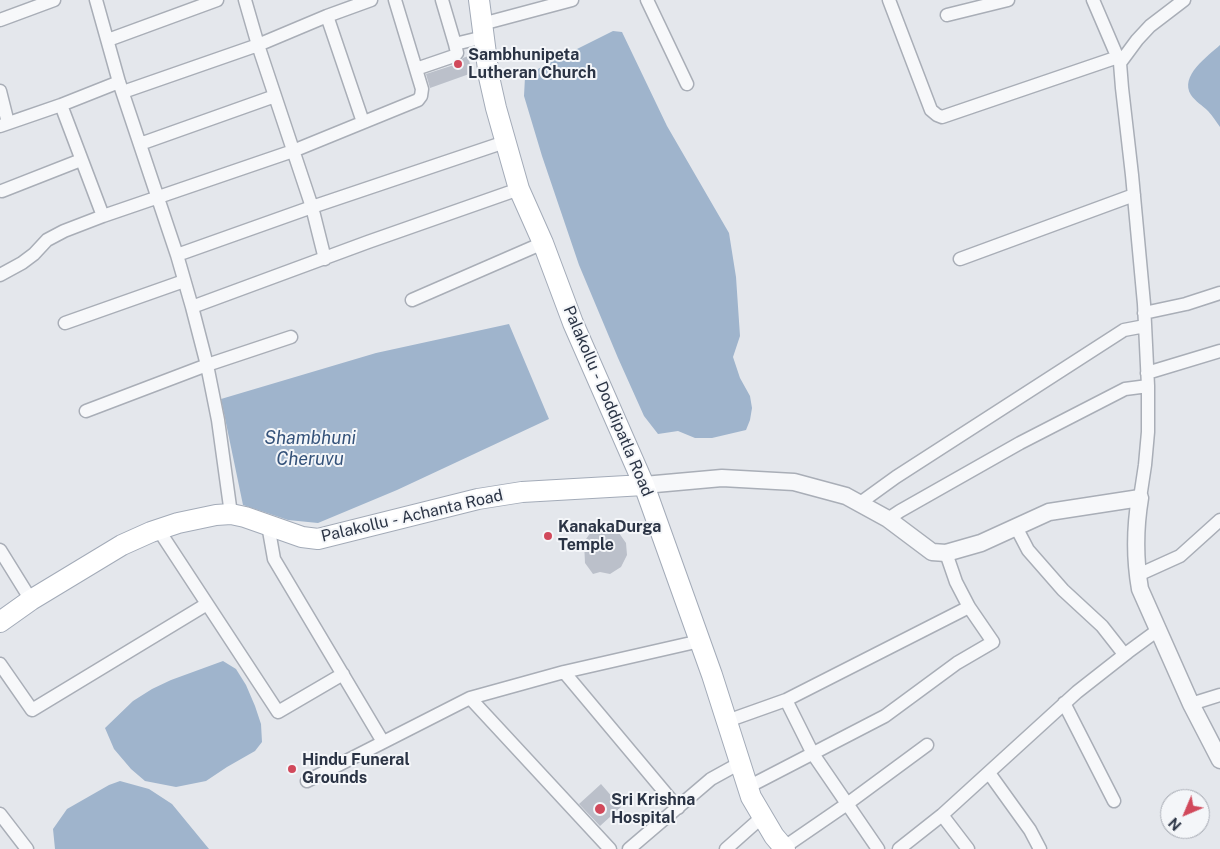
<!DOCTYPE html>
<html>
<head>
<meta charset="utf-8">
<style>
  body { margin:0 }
  #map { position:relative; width:1220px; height:849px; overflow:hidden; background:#e4e7ec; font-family:"Public Sans",sans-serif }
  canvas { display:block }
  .north { position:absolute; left:1160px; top:789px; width:50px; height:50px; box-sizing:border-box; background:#f4f6f9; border:1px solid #a4a8b1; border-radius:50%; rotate:225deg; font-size:14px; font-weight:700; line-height:20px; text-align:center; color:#2b3445 }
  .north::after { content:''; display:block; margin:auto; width:18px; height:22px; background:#d1495b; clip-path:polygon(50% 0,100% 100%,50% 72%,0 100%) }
</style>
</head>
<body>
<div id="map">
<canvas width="1220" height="849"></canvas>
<div class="north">N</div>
</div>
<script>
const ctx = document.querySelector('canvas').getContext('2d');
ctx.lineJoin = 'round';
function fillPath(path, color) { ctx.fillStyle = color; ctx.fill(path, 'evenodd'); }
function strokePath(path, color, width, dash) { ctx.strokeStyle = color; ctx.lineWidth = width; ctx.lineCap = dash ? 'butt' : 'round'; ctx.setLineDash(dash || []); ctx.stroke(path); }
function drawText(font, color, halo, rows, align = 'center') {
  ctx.font = font + ' "Public Sans",sans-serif'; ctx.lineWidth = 4; ctx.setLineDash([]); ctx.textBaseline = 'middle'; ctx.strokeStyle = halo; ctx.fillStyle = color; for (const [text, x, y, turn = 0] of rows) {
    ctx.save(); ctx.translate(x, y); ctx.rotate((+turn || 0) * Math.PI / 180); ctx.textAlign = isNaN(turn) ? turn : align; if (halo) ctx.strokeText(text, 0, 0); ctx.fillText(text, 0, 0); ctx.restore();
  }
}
fillPath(new Path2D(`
  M 613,31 L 622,32 L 667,126 L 729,233 L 736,277 L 740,336 L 733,357 L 740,378 L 750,396 L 752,408 L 750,420 L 746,430 L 712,438 L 695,438 L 678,431 L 658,434 L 644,416 L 618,358 L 579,265 L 542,156 L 524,96 L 525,77 L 543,66 Z
  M 1220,45 L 1220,127 C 1216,122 1213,116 1208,111 C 1203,106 1195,101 1191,95 C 1179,76 1208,56 1220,45 Z
  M 509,324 L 549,419 L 397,490 L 318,523 L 288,520 L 243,505 L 221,399 L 376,353 Z
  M 223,661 L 236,669 L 246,685 L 255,706 L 261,724 L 262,742 L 255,751 L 227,767 L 206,781 L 176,787 L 145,781 L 131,769 L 114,749 L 105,728 L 133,701 L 152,689 L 171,680 Z
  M 120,781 L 149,789 L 172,804 L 209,849 L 55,849 L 53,829 L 67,809 L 109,785 Z`), '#9fb4cc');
fillPath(new Path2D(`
  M 468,56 L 472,73 L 430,88 L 426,74 L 457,64 L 463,58 Z
  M 602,525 L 619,533 L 626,543 L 627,555 L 621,567 L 610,574 L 600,572 L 593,574 L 585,563 L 584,542 L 593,529 Z
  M 601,784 L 621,807 L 600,826 L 579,804 Z`), '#bbc0ca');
const minor = new Path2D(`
  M 96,0 L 119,82 L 177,255 L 192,307 L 207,365 L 218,420 L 231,514
  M 245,0 L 258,45 L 312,207 L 325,259
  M 442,0 L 455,44 L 484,37
  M 647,0 L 687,84
  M 889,0 L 931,110 L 937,115 L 942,117 L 1118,57
  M 1093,0 L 1120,63
  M 947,15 L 1008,0
  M 327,16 L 363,122
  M 0,20 L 54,0
  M 482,24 L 572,0
  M 108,40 L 217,0
  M 416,69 L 454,56 L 457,53 L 455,44
  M 0,91 L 8,123
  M 123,92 L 258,45 L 327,16 L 371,0
  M 61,105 L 103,216
  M 0,126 L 61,105 L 119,82
  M 140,144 L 275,96
  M 2,191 L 81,160
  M 177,255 L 312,207 L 505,142
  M 960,259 L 1134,195
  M 0,275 L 22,263 L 34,254 L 47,240 L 64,231 L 103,216 L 293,151 L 418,100 L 421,96 L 422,89 L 395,0
  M 412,300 L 543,243
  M 192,307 L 368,242 L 519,189
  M 1144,313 L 1186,304 L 1220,293
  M 65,323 L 184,281
  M 1147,373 L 1220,351
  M 86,411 L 207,365 L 291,337
  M 1140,498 L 1145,465 L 1148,432 L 1148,386 L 1144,304 L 1132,175 L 1122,88 L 1120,63 L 1137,40 L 1150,26 L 1184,0
  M 860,503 L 896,477 L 1124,330 L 1145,326
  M 888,519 L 900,511 L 1020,443 L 1125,389 L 1148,386
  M 268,525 L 274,559 L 383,742
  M 1016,527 L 1028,550 L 1063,590 L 1102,626 L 1124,654
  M 158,529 L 278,712 L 343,674
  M 0,550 L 31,600
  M 1138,575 L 1180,556 L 1220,520
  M 0,664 L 32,710 L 207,604
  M 564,672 L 678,808
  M 470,698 L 610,849
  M 786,700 L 813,754 L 878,849
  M 1064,703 L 1114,801
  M 1191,704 L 1220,695
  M 727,721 L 786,700 L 969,607
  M 989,773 L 1030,830 L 1040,849
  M 307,781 L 470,698 L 564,672 L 700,641
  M 748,787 L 885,716 L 957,663 L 993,642 L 969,607 L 956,582 L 946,553
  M 0,814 L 27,849
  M 942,815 L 968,849
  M 783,848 L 847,804 L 927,745
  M 629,849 L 711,779 L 740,763
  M 726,849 L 762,817
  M 899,849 L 942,815 L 1077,692 L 1128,652 L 1158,630`);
const tertiary = new Path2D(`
  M 644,485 L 722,478 L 794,482 L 846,496 L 888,519 L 932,552 L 946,553 L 981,543 L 1049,512 L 1140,498 C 1135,528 1135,560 1140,589 L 1191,704 L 1220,760`);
const primary = new Path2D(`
  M 479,0 L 489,77 L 496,108 L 519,189 L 543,243 L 573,323 L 644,485 L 712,675 L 751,797 L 774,836 L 785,849
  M 0,622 L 31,600 L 122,545 L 151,532 L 178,523 L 216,515 L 231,514 L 245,517 L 302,537 L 318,539 L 478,499 L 522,492 L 644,485`);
strokePath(minor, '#a9aeb7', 15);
strokePath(tertiary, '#a9aeb7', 19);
strokePath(primary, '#a3abb8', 22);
strokePath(minor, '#f7f8fa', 12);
strokePath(tertiary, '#f7f8fa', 16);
strokePath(primary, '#fff', 20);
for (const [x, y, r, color] of [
  [458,64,5,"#d1495b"],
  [548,536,5,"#d1495b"],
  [292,769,5,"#d1495b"],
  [600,809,6,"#d1495b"]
]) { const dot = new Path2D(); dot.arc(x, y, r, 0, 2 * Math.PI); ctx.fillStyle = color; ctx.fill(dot); strokePath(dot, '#f4f6f9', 2); }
drawText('bold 16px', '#2b3445', '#f4f6f9', [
  ["Sambhunipeta",468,55],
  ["Lutheran Church",468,73],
  ["KanakaDurga",558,527],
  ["Temple",558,545],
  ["Hindu Funeral",302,760],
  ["Grounds",302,778],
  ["Sri Krishna",611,800],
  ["Hospital",611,818]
], 'left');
drawText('16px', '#2b3445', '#f4f6f9', [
  ["Palakollu - Doddipatla Road",608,401,67],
  ["Palakollu - Achanta Road",412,516,-13]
]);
drawText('italic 18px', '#34527a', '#f4f6f9', [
  ["Shambhuni",310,438],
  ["Cheruvu",310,459]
]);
</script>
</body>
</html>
